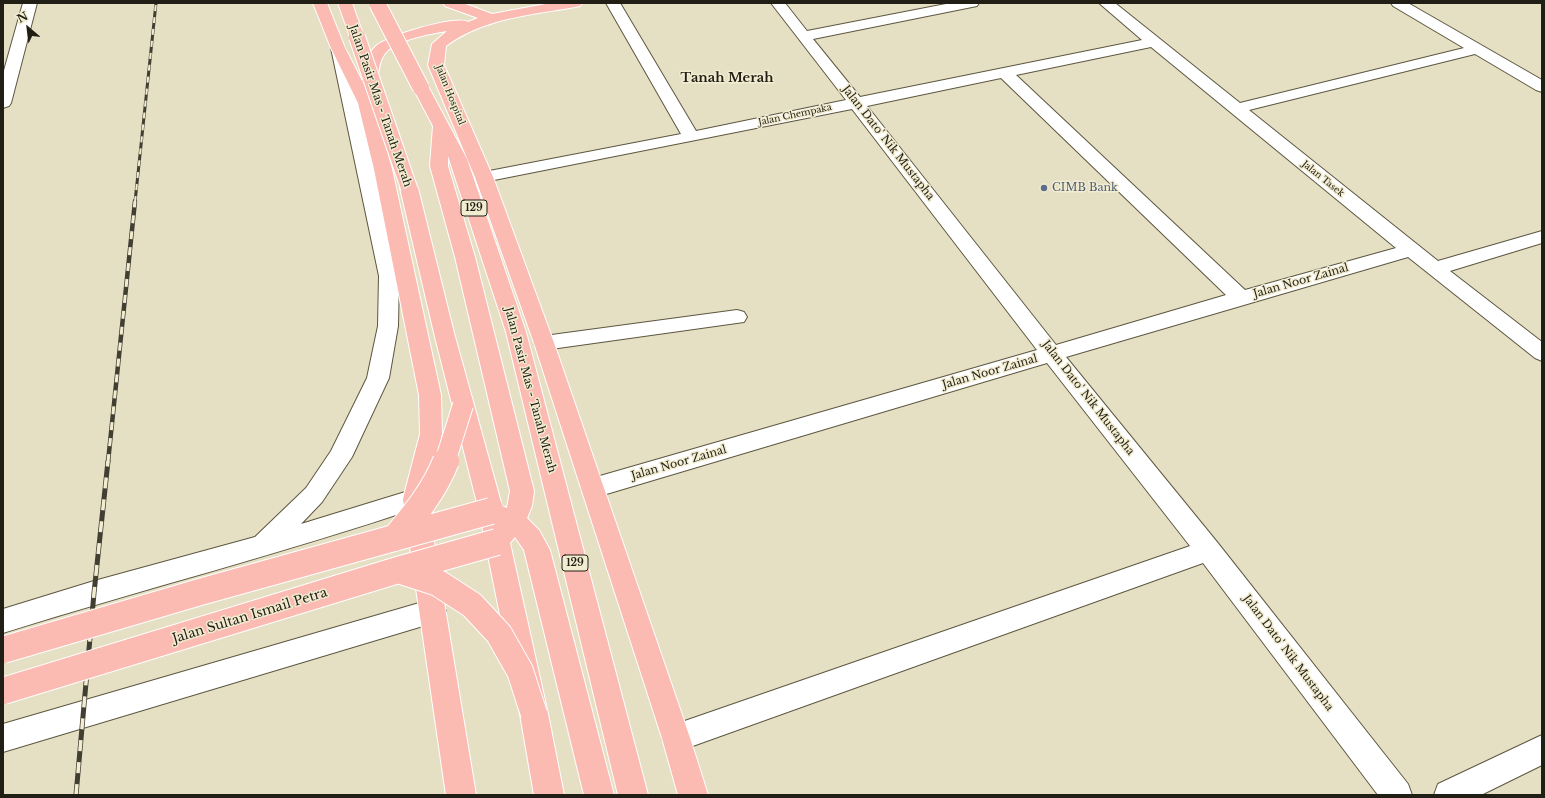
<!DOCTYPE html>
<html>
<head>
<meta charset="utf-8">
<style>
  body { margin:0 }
  #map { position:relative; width:1545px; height:798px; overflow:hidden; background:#e5dfc4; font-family:"Libre Baskerville",serif }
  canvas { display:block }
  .frame { position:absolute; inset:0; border:4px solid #211f15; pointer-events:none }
  .north { position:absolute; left:8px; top:8px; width:40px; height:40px; -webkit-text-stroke:3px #f2ecd1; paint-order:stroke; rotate:332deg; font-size:11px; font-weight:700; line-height:16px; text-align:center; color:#211f15 }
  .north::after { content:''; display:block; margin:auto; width:14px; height:18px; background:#211f15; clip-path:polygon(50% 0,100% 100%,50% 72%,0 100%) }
</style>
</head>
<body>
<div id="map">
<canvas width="1545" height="798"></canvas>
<div class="frame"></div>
<div class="north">N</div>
</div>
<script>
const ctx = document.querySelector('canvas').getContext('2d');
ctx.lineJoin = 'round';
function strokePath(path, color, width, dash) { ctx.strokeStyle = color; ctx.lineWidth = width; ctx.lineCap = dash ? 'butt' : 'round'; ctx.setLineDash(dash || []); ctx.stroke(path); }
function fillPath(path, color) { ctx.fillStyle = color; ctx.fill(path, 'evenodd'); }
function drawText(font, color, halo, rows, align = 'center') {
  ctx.font = font + ' "Libre Baskerville",serif'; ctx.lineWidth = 3; ctx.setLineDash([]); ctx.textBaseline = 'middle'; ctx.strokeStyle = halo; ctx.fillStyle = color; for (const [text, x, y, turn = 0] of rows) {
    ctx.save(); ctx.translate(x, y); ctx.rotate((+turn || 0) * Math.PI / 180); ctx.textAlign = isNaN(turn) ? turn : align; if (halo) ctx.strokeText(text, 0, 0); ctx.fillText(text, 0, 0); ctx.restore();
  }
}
const minor = new Path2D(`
  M 23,3 L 37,3 L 11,103 L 9,106 L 3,108 L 3,74 Z
  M 606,3 L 620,3 L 696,131 L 846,100 L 771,3 L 785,3 L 807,31 L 951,3 L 979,3 L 977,6 L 972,7 L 813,39 L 860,97 L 1142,40 L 1099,3 L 1115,3 L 1240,103 L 1464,48 L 1393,6 L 1391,3 L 1408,3 L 1542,80 L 1542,92 L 1536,90 L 1475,54 L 1249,110 L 1438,261 L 1542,231 L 1542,243 L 1450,271 L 1542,342 L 1542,361 L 1535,358 L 1408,257 L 1066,357 L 1217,542 L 1408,784 L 1412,795 L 1378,795 L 1203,563 L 676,752 L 666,748 L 662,738 L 666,728 L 676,724 L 1190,546 L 1047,363 L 593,498 L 585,495 L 581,488 L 585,481 L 593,478 L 1037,350 L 852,109 L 484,182 L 478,181 L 475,177 L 478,173 L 484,172 L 681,134 ZM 1151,47 L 1396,248 L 1245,290 L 1016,75 ZM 1001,78 L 1226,295 L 1056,345 L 867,106 Z
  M 338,44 L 343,45 L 345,48 L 399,276 L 398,326 L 389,378 L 352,457 L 322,502 L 301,524 L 415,489 L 423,492 L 427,499 L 423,506 C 285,553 143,589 3,633 L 3,609 L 94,581 L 255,537 L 306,488 L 331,451 L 367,378 L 378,326 L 379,276 L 331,48 L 333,45 Z
  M 737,310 L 744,312 L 747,317 L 744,322 L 544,350 L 537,348 L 534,343 L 537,338 L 544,336 Z
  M 433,599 L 442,603 L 446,611 L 442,619 L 433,623 L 3,752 L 3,724 Z
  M 1542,735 L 1542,765 L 1481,795 L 1434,795 L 1438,784 Z`);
const major = new Path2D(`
  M 313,3 L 327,3 L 345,48 L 362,81 C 364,68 366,56 375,47 C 385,36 456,15 468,22 L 478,18 L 445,6 L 443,3 L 463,3 L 492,14 L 551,3 L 582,3 L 580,6 L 575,7 C 531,15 483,18 446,46 L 444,65 L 493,177 L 554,343 L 690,738 L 708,795 L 678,795 L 662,738 L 534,343 L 475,177 L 428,65 L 432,44 L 447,31 C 430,34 393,40 384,55 C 377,65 378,81 376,92 L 374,95 L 370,96 L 374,103 L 392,169 L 441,395 L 442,434 L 427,499 L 476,795 L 446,795 L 403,499 L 420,434 L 419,395 L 374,169 L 358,103 L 331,48 Z
  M 338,3 L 352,3 L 364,37 L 362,40 L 357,41 L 352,40 L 350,37 Z
  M 421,83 L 427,85 L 429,88 L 467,159 L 526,332 L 648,795 L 618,795 L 506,332 L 448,156 L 448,166 L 475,257 L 534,491 L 532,506 L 527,518 L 539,530 L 550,550 L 614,795 L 584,795 L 524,550 L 515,537 L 510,543 L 548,714 L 564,795 L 534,795 L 520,714 L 479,511 L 434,333 L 400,188 L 403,184 L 409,183 L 415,184 L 418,188 L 454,333 L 502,506 L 507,508 L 510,491 L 455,257 L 430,166 L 433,126 L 413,88 L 415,85 Z`);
strokePath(minor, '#5d5740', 2);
strokePath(major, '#fff', 2);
fillPath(minor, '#fff');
fillPath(major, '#fbbab2');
const railFar2 = new Path2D(`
  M 135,202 L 156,3`);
const railFar1 = new Path2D(`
  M 108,462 L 135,201`);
const rail = new Path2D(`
  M 76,795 L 94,593 L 108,461`);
strokePath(railFar2, '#413e32', 3);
strokePath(railFar1, '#413e32', 4.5);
strokePath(rail, '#413e32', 5);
strokePath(railFar2, '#f2ecd1', 2, [6]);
strokePath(railFar1, '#f2ecd1', 3, [8]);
strokePath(rail, '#f2ecd1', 3.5, [11]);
const majorBridgeFar2 = new Path2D(`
  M 377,3 L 421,88
  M 357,37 L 409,188`);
const majorBridgeFar1 = new Path2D(`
  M 445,462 L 463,405`);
const majorBridge = new Path2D(`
  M 395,538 C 415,514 434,491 446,461
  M 398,570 L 438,583 L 472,605 L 499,634 L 520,671 L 534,714
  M 3,650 L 200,592 L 491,511
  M 3,691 L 398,570 L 497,542`);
strokePath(majorBridgeFar2, '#fff', 18, []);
strokePath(majorBridgeFar1, '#fff', 22, []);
strokePath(majorBridge, '#fff', 28, []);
strokePath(majorBridgeFar2, '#fbbab2', 16);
strokePath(majorBridgeFar1, '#fbbab2', 20);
strokePath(majorBridge, '#fbbab2', 26);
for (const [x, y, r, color] of [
  [1044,188,4,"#5c6f8a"]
]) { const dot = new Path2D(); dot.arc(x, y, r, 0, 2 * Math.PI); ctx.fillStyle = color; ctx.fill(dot); strokePath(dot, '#f2ecd1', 1.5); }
drawText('9px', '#211f15', '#f2ecd1', [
  ["Jalan Hospital",450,95,68],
  ["Jalan Chempaka",795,115,-12],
  ["Jalan Tasek",1323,179,39]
]);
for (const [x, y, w] of [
  [474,208,26],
  [575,563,26]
]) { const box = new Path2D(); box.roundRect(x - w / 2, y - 8, w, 16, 3); ctx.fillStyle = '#f2ecd1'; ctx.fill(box); strokePath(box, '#211f15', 1); }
drawText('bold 10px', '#211f15', null, [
  ["129",474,208],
  ["129",575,563]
]);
drawText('11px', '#211f15', '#f2ecd1', [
  ["Jalan Pasir Mas - Tanah Merah",380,106,71],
  ["Jalan Dato' Nik Mustapha",888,143,52],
  ["Jalan Noor Zainal",1301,281,-16],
  ["Jalan Noor Zainal",990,372,-16],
  ["Jalan Pasir Mas - Tanah Merah",530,390,75],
  ["Jalan Dato' Nik Mustapha",1088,398,52],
  ["Jalan Noor Zainal",679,463,-16],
  ["Jalan Dato' Nik Mustapha",1288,653,53]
]);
drawText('11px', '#4e5e75', '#f2ecd1', [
  ["CIMB Bank",1052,188]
], 'left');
drawText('bold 13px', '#211f15', '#f2ecd1', [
  ["Tanah Merah",727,78]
]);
drawText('13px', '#211f15', '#f2ecd1', [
  ["Jalan Sultan Ismail Petra",250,616,-17]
]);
</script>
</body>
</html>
